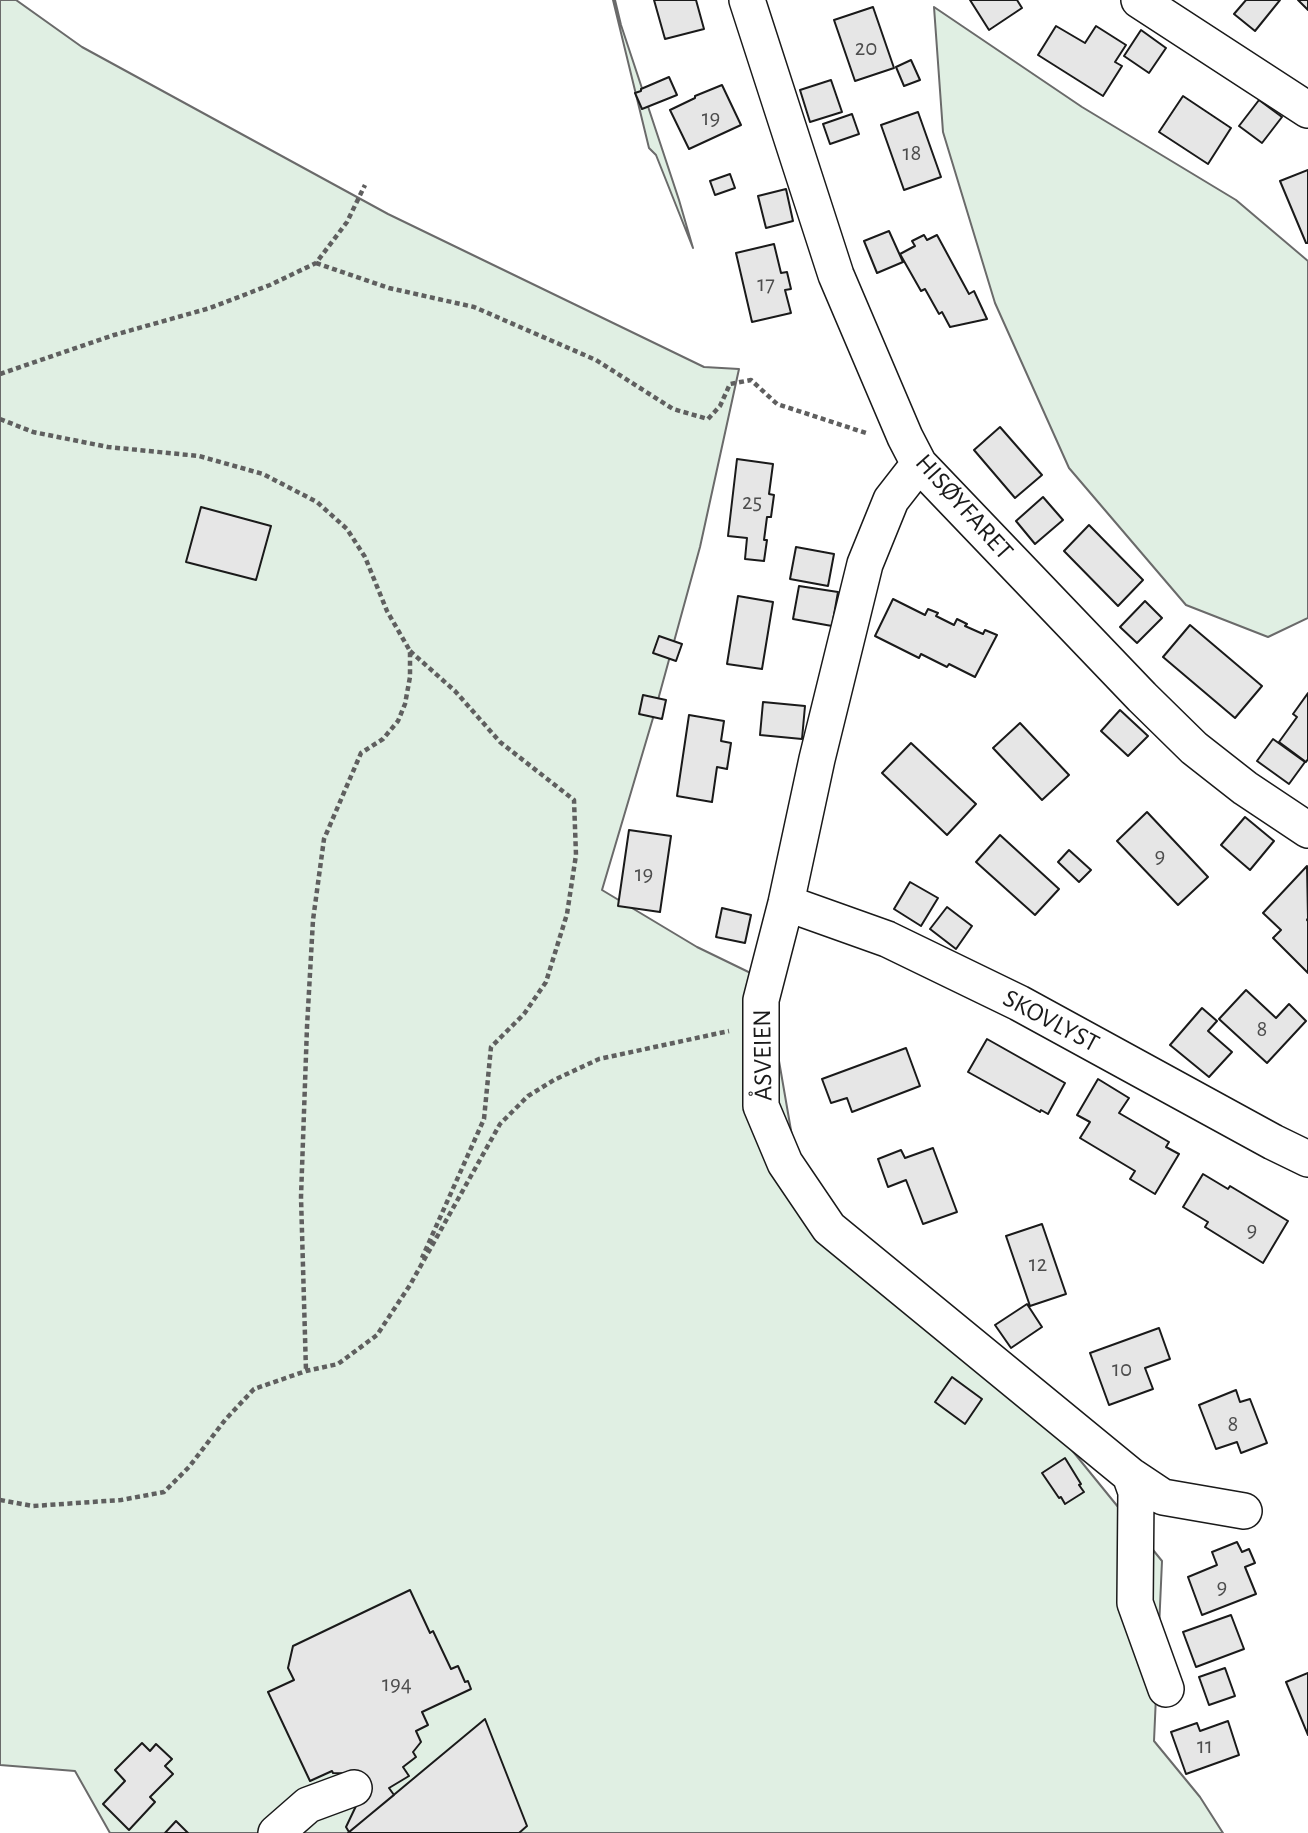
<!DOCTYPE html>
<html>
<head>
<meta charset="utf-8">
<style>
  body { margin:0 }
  canvas { display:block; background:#fff }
</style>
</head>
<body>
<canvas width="1308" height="1833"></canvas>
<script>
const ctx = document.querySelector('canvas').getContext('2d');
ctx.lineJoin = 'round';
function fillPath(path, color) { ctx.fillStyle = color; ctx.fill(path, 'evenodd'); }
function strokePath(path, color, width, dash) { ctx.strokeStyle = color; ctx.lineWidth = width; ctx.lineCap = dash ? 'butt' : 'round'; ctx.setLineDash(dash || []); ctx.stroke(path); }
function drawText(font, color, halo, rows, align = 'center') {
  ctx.font = font + ' "Alegreya Sans",sans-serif'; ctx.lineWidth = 5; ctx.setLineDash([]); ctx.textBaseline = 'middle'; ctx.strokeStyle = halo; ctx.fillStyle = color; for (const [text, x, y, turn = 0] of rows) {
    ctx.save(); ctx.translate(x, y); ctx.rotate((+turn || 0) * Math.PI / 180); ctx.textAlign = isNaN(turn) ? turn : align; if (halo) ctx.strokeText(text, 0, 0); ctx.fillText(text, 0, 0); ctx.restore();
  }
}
const green = new Path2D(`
  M 0,0 L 16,0 L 82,47 L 388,214 L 704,367 L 739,369 L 700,547 L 653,718 L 602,890 L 697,947 L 765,980 L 797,1165 L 914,1302 L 1049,1422 L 1162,1561 L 1154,1741 L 1200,1797 L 1223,1833 L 110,1833 L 75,1771 L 0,1765 Z
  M 613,0 L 615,0 L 621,25 L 679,200 L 693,248 L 656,155 L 649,148 Z
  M 934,7 L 1082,107 L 1236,200 L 1308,261 L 1308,618 L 1268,637 L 1186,605 L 1069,468 L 995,303 L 943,132 Z`);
fillPath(green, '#e0efe3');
strokePath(green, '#6a6a6a', 2);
const building = new Path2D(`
  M 654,0 L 696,0 L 704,29 L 665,39 Z
  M 970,0 L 1017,0 L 1022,8 L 989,30 Z
  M 1246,0 L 1280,0 L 1255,31 L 1234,14 Z
  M 1298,0 L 1308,0 L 1308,10 Z
  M 873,7 L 894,68 L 855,81 L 834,20 Z
  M 1056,26 L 1085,43 L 1096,26 L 1126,45 L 1115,62 L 1122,66 L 1103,96 L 1038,55 Z
  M 1141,30 L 1166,48 L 1149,73 L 1124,56 Z
  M 911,60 L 920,80 L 904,86 L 896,67 Z
  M 669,77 L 677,95 L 642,109 L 635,93 L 641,91 L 641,89 Z
  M 831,80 L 842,112 L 810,122 L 800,90 Z
  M 722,85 L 741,125 L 689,149 L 670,110 L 695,98 L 695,96 Z
  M 1183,96 L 1231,128 L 1208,164 L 1159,132 Z
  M 1259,100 L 1282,117 L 1262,143 L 1239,126 Z
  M 918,112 L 941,177 L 904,190 L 881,125 Z
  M 852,114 L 859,134 L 830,144 L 823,124 Z
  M 1308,170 L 1308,243 L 1306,243 L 1280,181 Z
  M 730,174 L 735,188 L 715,195 L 710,181 Z
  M 786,189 L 793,221 L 766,228 L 758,196 Z
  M 889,231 L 903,262 L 877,273 L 864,241 Z
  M 924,235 L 927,240 L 937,235 L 969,294 L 974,291 L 987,319 L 950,327 L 942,312 L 939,314 L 925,289 L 921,291 L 900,254 L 915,246 L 912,241 Z
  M 774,244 L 781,273 L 787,272 L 791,289 L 785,290 L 791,313 L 752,322 L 736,253 Z
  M 1000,427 L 1042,475 L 1015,498 L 974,450 Z
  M 737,459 L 773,464 L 769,494 L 774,495 L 771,517 L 767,517 L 764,540 L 767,540 L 764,561 L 745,559 L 747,538 L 728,536 Z
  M 1043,497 L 1063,520 L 1035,544 L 1016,521 Z
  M 201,507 L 271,526 L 256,580 L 186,562 Z
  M 1089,525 L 1143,580 L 1118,606 L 1064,551 Z
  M 796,547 L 834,554 L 828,586 L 790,579 Z
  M 799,586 L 838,592 L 832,626 L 793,619 Z
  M 738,596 L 773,602 L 762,669 L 727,664 Z
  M 893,599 L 925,615 L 928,609 L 938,613 L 936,616 L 954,625 L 957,619 L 967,624 L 965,626 L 983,634 L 985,630 L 997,635 L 975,677 L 949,664 L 947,667 L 921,654 L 919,658 L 875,636 Z
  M 1145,601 L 1162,618 L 1137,643 L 1120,627 Z
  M 1190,625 L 1262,686 L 1235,718 L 1163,657 Z
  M 659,636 L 682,644 L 676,661 L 653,653 Z
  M 1308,693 L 1308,759 L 1306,762 L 1279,742 L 1297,717 L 1293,714 Z
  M 643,695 L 666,700 L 662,719 L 639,714 Z
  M 763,702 L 805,706 L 802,739 L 760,735 Z
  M 1120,710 L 1148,736 L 1128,756 L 1101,731 Z
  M 689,715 L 724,721 L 721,741 L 731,743 L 727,769 L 717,767 L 712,802 L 677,796 Z
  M 1020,723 L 1069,775 L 1042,800 L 993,748 Z
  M 1273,739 L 1305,762 L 1289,784 L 1257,761 Z
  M 911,743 L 976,804 L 947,835 L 882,773 Z
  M 1147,812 L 1208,877 L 1178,905 L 1117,841 Z
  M 1245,817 L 1274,841 L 1250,870 L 1221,845 Z
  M 629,830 L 671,836 L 660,912 L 618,906 Z
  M 1000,835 L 1059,889 L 1035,915 L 976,862 Z
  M 1069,850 L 1091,870 L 1079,882 L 1058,862 Z
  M 1307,866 L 1308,918 L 1307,920 L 1308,921 L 1308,973 L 1273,938 L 1281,930 L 1263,913 Z
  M 910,882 L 938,898 L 921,926 L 894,909 Z
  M 947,907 L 972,926 L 956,949 L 930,929 Z
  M 722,908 L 751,915 L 745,943 L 716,937 Z
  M 1246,990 L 1276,1018 L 1289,1004 L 1306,1021 L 1267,1063 L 1219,1019 Z
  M 1202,1008 L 1217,1021 L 1208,1031 L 1232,1052 L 1209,1077 L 1170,1045 Z
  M 987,1039 L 1065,1083 L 1048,1114 L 1041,1110 L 1040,1112 L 968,1072 Z
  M 906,1048 L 920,1086 L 852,1112 L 847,1098 L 831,1103 L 822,1079 Z
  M 1098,1079 L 1129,1098 L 1119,1113 L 1169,1142 L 1166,1147 L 1179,1154 L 1155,1194 L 1130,1179 L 1135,1171 L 1080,1138 L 1090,1122 L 1077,1115 Z
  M 933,1148 L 957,1212 L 923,1224 L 906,1180 L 888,1187 L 878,1159 L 901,1150 L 905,1158 Z
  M 1203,1174 L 1228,1189 L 1230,1186 L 1288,1221 L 1263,1263 L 1205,1227 L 1208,1222 L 1183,1207 Z
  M 1042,1224 L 1066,1294 L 1030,1306 L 1006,1236 Z
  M 1027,1304 L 1042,1327 L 1011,1348 L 995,1325 Z
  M 1159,1328 L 1170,1359 L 1145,1368 L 1153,1389 L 1109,1405 L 1090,1353 Z
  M 952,1377 L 982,1399 L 965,1424 L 935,1402 Z
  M 1236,1390 L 1240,1402 L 1250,1399 L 1267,1443 L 1241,1453 L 1237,1442 L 1216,1449 L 1199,1405 Z
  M 1065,1458 L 1081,1484 L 1079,1485 L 1084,1492 L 1065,1504 L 1061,1497 L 1059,1498 L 1042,1473 Z
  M 1237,1542 L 1242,1552 L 1249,1549 L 1255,1563 L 1245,1567 L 1256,1594 L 1202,1615 L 1188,1577 L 1217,1565 L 1212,1552 Z
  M 410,1590 L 430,1633 L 433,1631 L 451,1669 L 458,1666 L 465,1682 L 468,1681 L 471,1689 L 422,1712 L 428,1725 L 416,1731 L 421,1742 L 413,1752 L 416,1757 L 403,1767 L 409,1776 L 389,1788 L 394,1795 L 349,1832 L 346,1827 L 356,1806 L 362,1774 L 333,1773 L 332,1771 L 310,1781 L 268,1692 L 294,1680 L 288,1668 L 293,1646 Z
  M 1231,1615 L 1244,1649 L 1196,1667 L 1183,1632 Z
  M 1225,1668 L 1235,1696 L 1209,1705 L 1199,1677 Z
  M 1308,1673 L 1308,1735 L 1286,1682 Z
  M 485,1719 L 527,1826 L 519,1833 L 348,1833 Z
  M 1228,1721 L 1239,1755 L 1186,1774 L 1171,1732 L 1197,1723 L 1200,1731 Z
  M 142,1743 L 150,1751 L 156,1744 L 172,1759 L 165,1766 L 173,1774 L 150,1797 L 155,1802 L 129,1830 L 103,1804 L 125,1781 L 115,1770 Z
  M 176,1821 L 188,1833 L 165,1833 Z`);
fillPath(building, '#e6e6e6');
strokePath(building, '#1a1a1a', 2);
const minor = new Path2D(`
  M 747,0 L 836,275 L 905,437 L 919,464 L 1142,697 L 1194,748 L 1245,788 L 1308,830
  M 1139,0 L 1308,110
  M 919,464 L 891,500 L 865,564 L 817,759 L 786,903 L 761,1000 L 761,1106 L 785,1163 L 829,1228 L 1130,1475 L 1163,1497 L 1244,1511
  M 786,903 L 887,939 L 1019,1003 L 1273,1142 L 1308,1159
  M 1130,1475 L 1136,1492 L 1135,1603 L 1166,1689
  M 276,1833 L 308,1805 L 354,1788`);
strokePath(minor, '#1a1a1a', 38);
strokePath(new Path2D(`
  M 316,263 L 389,288 L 474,307 L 596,360 L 673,409 L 708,419 L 720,406 L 730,384 L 751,380 L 777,404 L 866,433
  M 0,374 L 114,335 L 210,308 L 270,285 L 316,263 L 347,222 L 365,185
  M 0,419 L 33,432 L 108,447 L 199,456 L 263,474 L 317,502 L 347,529 L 365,557 L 387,611 L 410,651 L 410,677 L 405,704 L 398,721 L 383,739 L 361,753 L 324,839 L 313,920 L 307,1027 L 301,1197 L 306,1371
  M 410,651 L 455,691 L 500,742 L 574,800 L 576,855 L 567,914 L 546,982 L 524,1014 L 491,1047 L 484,1119 L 422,1258
  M 0,1500 L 33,1506 L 121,1500 L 164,1492 L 189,1467 L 225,1420 L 254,1389 L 306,1371 L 338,1364 L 377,1335 L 410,1285 L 500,1124 L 528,1096 L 554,1080 L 599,1059 L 729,1031`), '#5f5f5f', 4.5, [5, 3.5]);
strokePath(minor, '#fff', 35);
drawText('23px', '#4d4d4d', null, [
  ["20",866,48],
  ["19",711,118],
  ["18",912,153],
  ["17",766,284],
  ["25",752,502],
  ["9",1160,856],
  ["19",644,874],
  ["8",1262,1029],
  ["9",1252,1230],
  ["12",1038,1264],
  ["10",1122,1369],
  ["8",1233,1424],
  ["9",1222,1587],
  ["194",397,1684],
  ["11",1205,1746]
]);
drawText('26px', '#1a1a1a', '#fff', [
  ["HISØYFARET",964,507,48],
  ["SKOVLYST",1051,1021,28],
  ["ÅSVEIEN",763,1055,-91]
]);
</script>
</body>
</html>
